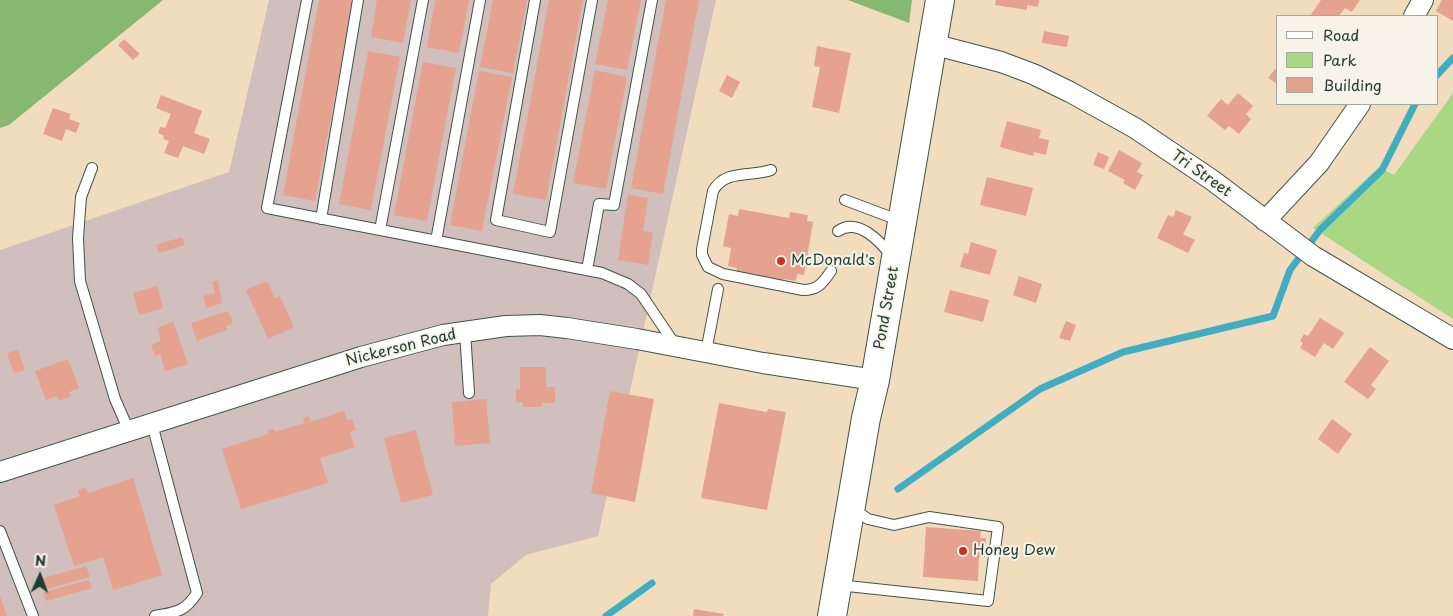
<!DOCTYPE html>
<html>
<head>
<meta charset="utf-8">
<style>
  body { margin:0 }
  #map { position:relative; width:1453px; height:616px; overflow:hidden; background:#f1ddbd; font-family:"Playpen Sans",sans-serif }
  canvas { display:block }
  .legend { position:absolute; left:1276px; top:15px; width:162px; height:90px; box-sizing:border-box; background:#f7f3e8; border:1px solid #a1aaa0; margin:0; padding:6px 9px; list-style:none; font-size:15px; color:#1f3d34 }
  .legend li { display:flex; align-items:center; gap:10px; height:25px }
  .legend b { width:25px; border:1px solid #a1aaa0 }
  .north { position:absolute; left:15px; top:551px; width:50px; height:50px; -webkit-text-stroke:4px #f7f3e8; paint-order:stroke; rotate:2deg; font-size:14px; font-weight:700; line-height:20px; text-align:center; color:#1f3d34 }
  .north::after { content:''; display:block; margin:auto; width:18px; height:22px; background:#1f3d34; clip-path:polygon(50% 0,100% 100%,50% 72%,0 100%) }
</style>
</head>
<body>
<div id="map">
<canvas width="1453" height="616"></canvas>
<ul class="legend">
<li><b style="height:6px;background:#fff"></b>Road</li>
<li><b style="height:14px;background:#a9d784"></b>Park</li>
<li><b style="height:14px;background:#e5a28e"></b>Building</li>
</ul>
<div class="north">N</div>
</div>
<script>
const ctx = document.querySelector('canvas').getContext('2d');
ctx.lineJoin = 'round';
function fillPath(path, color) { ctx.fillStyle = color; ctx.fill(path, 'evenodd'); }
function strokePath(path, color, width, dash) { ctx.strokeStyle = color; ctx.lineWidth = width; ctx.lineCap = dash ? 'butt' : 'round'; ctx.setLineDash(dash || []); ctx.stroke(path); }
function drawText(font, color, halo, rows, align = 'center') {
  ctx.font = font + ' "Playpen Sans",sans-serif'; ctx.lineWidth = 4; ctx.setLineDash([]); ctx.textBaseline = 'middle'; ctx.strokeStyle = halo; ctx.fillStyle = color; for (const [text, x, y, turn = 0] of rows) {
    ctx.save(); ctx.translate(x, y); ctx.rotate((+turn || 0) * Math.PI / 180); ctx.textAlign = isNaN(turn) ? turn : align; if (halo) ctx.strokeText(text, 0, 0); ctx.fillText(text, 0, 0); ctx.restore();
  }
}
fillPath(new Path2D(`
  M 269,0 L 716,0 L 598,536 L 526,555 L 491,584 L 488,616 L 0,616 L 0,250 L 229,172 Z`), '#d1bfbd');
fillPath(new Path2D(`
  M 1453,93 L 1453,319 L 1313,228 L 1379,167 L 1394,175 Z`), '#a9d784');
fillPath(new Path2D(`
  M 0,0 L 163,0 L 9,125 L 0,128 Z
  M 848,0 L 912,0 L 909,23 Z`), '#86b872');
strokePath(new Path2D(`
  M 1437,75 L 1453,58
  M 898,489 L 1040,389 L 1123,352 L 1273,316 L 1290,270 L 1320,230 L 1382,170 L 1415,104
  M 606,616 L 652,583`), '#41adc0', 7);
fillPath(new Path2D(`
  M 319,0 L 353,0 L 315,201 L 283,195 Z
  M 377,0 L 411,0 L 403,43 L 371,37 Z
  M 435,0 L 469,0 L 459,53 L 427,47 Z
  M 493,0 L 527,0 L 513,73 L 480,67 Z
  M 549,0 L 583,0 L 546,200 L 513,194 Z
  M 608,0 L 641,0 L 627,70 L 595,64 Z
  M 666,0 L 699,0 L 663,194 L 631,188 Z
  M 996,0 L 1039,0 L 1038,7 L 1027,5 L 1027,10 L 995,5 Z
  M 1321,0 L 1360,0 L 1352,12 L 1345,8 L 1339,16 L 1310,16 Z
  M 1442,0 L 1453,0 L 1453,21 L 1436,11 Z
  M 1044,31 L 1069,36 L 1067,47 L 1042,43 Z
  M 124,39 L 140,54 L 133,60 L 118,45 Z
  M 817,46 L 851,53 L 839,113 L 812,107 L 820,67 L 814,66 Z
  M 368,51 L 400,57 L 371,210 L 339,204 Z
  M 423,62 L 456,68 L 427,221 L 394,215 Z
  M 1277,67 L 1277,84 L 1268,78 Z
  M 595,70 L 627,77 L 606,189 L 573,183 Z
  M 479,71 L 512,77 L 482,231 L 450,225 Z
  M 727,75 L 740,82 L 732,98 L 719,91 Z
  M 1238,93 L 1253,106 L 1246,114 L 1251,119 L 1239,134 L 1229,126 L 1225,130 L 1207,116 L 1221,99 L 1228,105 Z
  M 161,95 L 202,111 L 194,133 L 210,139 L 204,154 L 183,146 L 178,158 L 164,153 L 169,141 L 163,139 L 164,136 L 158,133 L 160,127 L 165,128 L 171,114 L 156,108 Z
  M 53,108 L 71,114 L 69,119 L 80,123 L 76,133 L 66,129 L 62,141 L 43,134 Z
  M 1007,121 L 1041,130 L 1039,138 L 1049,140 L 1046,155 L 1034,152 L 1033,156 L 1000,147 Z
  M 1119,150 L 1142,163 L 1137,172 L 1143,175 L 1135,190 L 1123,183 L 1125,180 L 1108,171 Z
  M 1098,152 L 1109,157 L 1104,169 L 1093,165 Z
  M 987,177 L 1033,188 L 1026,216 L 980,205 Z
  M 628,195 L 648,198 L 643,231 L 653,232 L 648,265 L 618,260 Z
  M 739,209 L 789,218 L 790,212 L 808,215 L 807,221 L 813,222 L 804,275 L 797,274 L 796,281 L 783,279 L 783,282 L 736,274 L 737,268 L 728,266 L 731,248 L 723,246 L 729,214 L 738,216 Z
  M 1176,210 L 1192,217 L 1183,234 L 1195,240 L 1188,253 L 1157,238 L 1168,215 L 1173,217 Z
  M 182,237 L 185,245 L 159,253 L 156,245 Z
  M 971,242 L 997,250 L 990,275 L 960,267 L 964,253 L 968,254 Z
  M 1019,276 L 1042,284 L 1036,303 L 1013,295 Z
  M 218,280 L 222,303 L 207,308 L 203,296 L 215,293 L 212,282 Z
  M 267,281 L 275,298 L 280,296 L 294,327 L 268,339 L 246,290 Z
  M 157,286 L 163,308 L 139,315 L 133,293 Z
  M 950,290 L 989,300 L 983,322 L 944,312 Z
  M 228,311 L 233,323 L 226,326 L 227,330 L 197,341 L 191,323 Z
  M 1320,318 L 1344,333 L 1333,349 L 1324,343 L 1315,357 L 1300,348 L 1303,343 L 1300,341 L 1304,334 L 1308,336 Z
  M 1066,321 L 1076,325 L 1070,341 L 1059,338 Z
  M 173,322 L 188,364 L 165,371 L 160,354 L 155,356 L 151,345 L 161,341 L 157,328 Z
  M 1370,347 L 1389,361 L 1371,385 L 1376,389 L 1368,399 L 1344,382 Z
  M 18,350 L 25,370 L 14,373 L 7,353 Z
  M 68,359 L 79,388 L 69,392 L 71,396 L 59,401 L 57,396 L 46,400 L 35,371 Z
  M 520,367 L 546,367 L 546,387 L 555,387 L 555,403 L 542,403 L 542,407 L 523,407 L 523,402 L 516,402 L 516,389 L 520,389 Z
  M 610,391 L 654,399 L 635,502 L 591,493 Z
  M 486,399 L 490,443 L 455,446 L 452,402 Z
  M 719,403 L 767,412 L 768,409 L 786,412 L 767,510 L 701,498 Z
  M 344,411 L 347,420 L 352,419 L 356,430 L 350,432 L 355,447 L 320,458 L 328,483 L 241,509 L 222,449 L 269,434 L 268,430 L 274,429 L 275,432 L 305,423 L 303,418 L 309,416 L 311,422 Z
  M 1332,419 L 1352,434 L 1338,454 L 1318,439 Z
  M 416,430 L 433,495 L 401,503 L 384,438 Z
  M 133,478 L 162,575 L 113,590 L 103,557 L 74,566 L 54,505 L 80,496 L 78,490 L 86,487 L 88,493 Z
  M 926,527 L 981,531 L 980,538 L 986,538 L 985,557 L 979,557 L 978,581 L 923,577 Z
  M 86,566 L 90,577 L 46,589 L 43,578 Z
  M 89,580 L 92,588 L 46,601 L 44,592 Z
  M 0,596 L 7,616 L 0,616 Z
  M 694,609 L 724,614 L 723,616 L 693,616 Z`), '#e5a28e');
const service = new Path2D(`
  M 307,0 L 267,208 L 602,273 L 628,284 L 641,294 L 676,346
  M 535,0 L 496,220 L 550,232 L 592,0
  M 92,168 L 81,197 L 78,238 L 80,281 L 115,399 L 129,431
  M 771,170 C 751,177 725,169 713,191 L 702,249 L 702,255 L 708,267 L 723,274 L 803,290 C 818,290 823,283 831,271
  M 845,200 L 901,221
  M 321,219 L 358,0
  M 380,230 L 423,0
  M 838,231 C 858,217 881,242 892,257
  M 436,241 L 480,0
  M 587,270 L 599,204 L 614,205 L 652,0
  M 465,332 L 469,393
  M 706,352 L 718,289
  M 152,424 L 197,593 C 185,612 176,612 155,616
  M 0,531 L 33,616
  M 838,585 L 988,601 L 998,527 L 929,517 L 894,525 L 868,519 L 853,509`);
const minor = new Path2D(`
  M 1414,16 L 1423,0
  M 932,44 L 1001,62 L 1033,74 L 1070,92 L 1135,128 L 1212,180 L 1313,256 L 1453,339
  M 1265,221 L 1319,163 L 1360,104
  M 0,472 L 361,357 L 443,335 L 506,326 L 540,325 L 567,328 L 637,339 L 763,363 L 875,380`);
const primary = new Path2D(`
  M 832,616 L 866,418 L 875,380 L 940,0`);
strokePath(service, '#3e5549', 12);
strokePath(minor, '#3e5549', 22);
strokePath(primary, '#3e5549', 30);
strokePath(service, '#fff', 10);
strokePath(minor, '#fff', 20);
strokePath(primary, '#fff', 28);
for (const [x, y, r, color] of [
  [781,261,5,"#c8321e"],
  [963,551,5,"#c8321e"]
]) { const dot = new Path2D(); dot.arc(x, y, r, 0, 2 * Math.PI); ctx.fillStyle = color; ctx.fill(dot); strokePath(dot, '#f7f3e8', 2); }
drawText('15px', '#1f3d34', '#f7f3e8', [
  ["Tri Street",1201,174,35],
  ["Pond Street",887,308,-80],
  ["Nickerson Road",401,348,-14]
]);
drawText('15px', '#1f3d34', '#f7f3e8', [
  ["McDonald's",791,261],
  ["Honey Dew",973,551]
], 'left');
</script>
</body>
</html>
